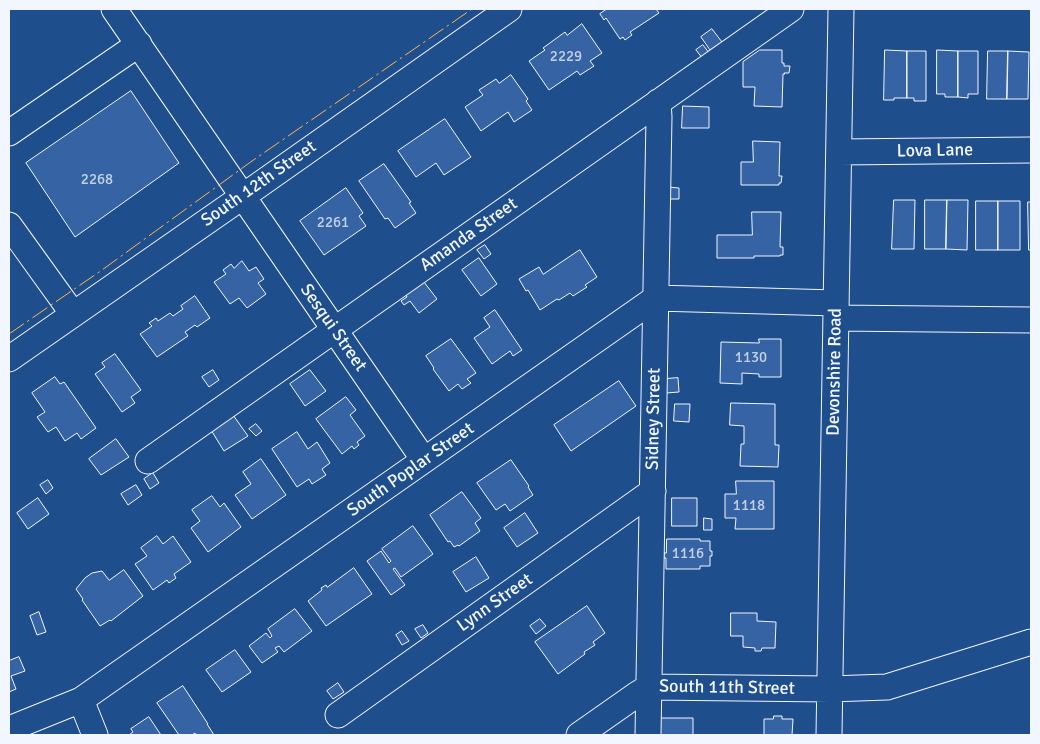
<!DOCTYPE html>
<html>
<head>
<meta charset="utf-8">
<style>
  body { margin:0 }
  #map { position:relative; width:1040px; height:744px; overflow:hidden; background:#1f4e8c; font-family:Signika,sans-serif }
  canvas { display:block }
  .frame { position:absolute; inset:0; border:10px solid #f2f6ff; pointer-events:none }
</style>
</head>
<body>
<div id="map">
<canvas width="1040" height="744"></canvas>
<div class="frame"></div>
</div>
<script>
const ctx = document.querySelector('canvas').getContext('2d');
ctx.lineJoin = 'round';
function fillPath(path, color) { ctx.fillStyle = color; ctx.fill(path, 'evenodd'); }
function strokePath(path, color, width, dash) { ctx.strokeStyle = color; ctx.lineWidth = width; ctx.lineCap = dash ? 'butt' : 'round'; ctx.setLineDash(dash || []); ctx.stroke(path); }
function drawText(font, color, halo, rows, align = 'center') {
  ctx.font = font + ' Signika,sans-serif'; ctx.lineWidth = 4; ctx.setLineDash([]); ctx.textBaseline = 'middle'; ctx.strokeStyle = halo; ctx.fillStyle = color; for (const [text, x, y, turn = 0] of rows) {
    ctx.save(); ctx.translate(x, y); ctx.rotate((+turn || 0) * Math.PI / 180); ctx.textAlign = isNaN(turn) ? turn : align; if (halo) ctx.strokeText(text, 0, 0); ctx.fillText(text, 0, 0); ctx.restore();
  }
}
const building = new Path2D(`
  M 607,9 L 656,9 L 659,13 L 630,32 L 632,35 L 625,40 L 623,37 L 620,39 L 606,18 L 604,20 L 600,14 Z
  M 582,24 L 602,53 L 590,61 L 594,66 L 580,75 L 577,71 L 549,90 L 529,61 L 545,50 L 543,48 L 565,32 L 567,35 Z
  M 712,29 L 722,42 L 710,50 L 701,37 Z
  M 703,45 L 710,54 L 703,59 L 696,50 Z
  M 760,50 L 782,50 L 782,63 L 784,63 L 784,66 L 790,66 L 789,73 L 784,73 L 785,74 L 783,74 L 782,107 L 754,106 L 755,87 L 743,87 L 743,62 Z
  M 885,50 L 907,51 L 907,98 L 894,98 L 894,100 L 884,100 Z
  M 937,50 L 958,51 L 958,97 L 945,97 L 945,94 L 937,94 Z
  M 907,51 L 926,51 L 926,101 L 914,101 L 914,98 L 907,98 Z
  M 958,51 L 978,51 L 978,94 L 968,94 L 968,98 L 958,97 Z
  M 988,51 L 1008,51 L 1007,99 L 987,99 Z
  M 1008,51 L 1029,52 L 1028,99 L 1007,99 Z
  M 511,75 L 528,99 L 526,101 L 532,110 L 514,122 L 508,112 L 481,131 L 465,107 L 483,95 L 479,90 L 496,79 L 499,83 Z
  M 131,91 L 179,163 L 75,237 L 26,163 Z
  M 683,106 L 709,107 L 709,128 L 682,128 Z
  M 445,119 L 471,157 L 444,175 L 436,163 L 416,177 L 398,151 Z
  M 753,141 L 780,142 L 779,176 L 782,176 L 781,183 L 779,183 L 779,185 L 741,185 L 741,162 L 753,162 Z
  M 384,164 L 411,202 L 409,203 L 416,213 L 395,228 L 388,218 L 385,219 L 359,181 Z
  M 668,187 L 679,188 L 679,199 L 668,199 Z
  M 346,188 L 363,213 L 359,216 L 366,226 L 324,255 L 300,221 Z
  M 894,200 L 915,200 L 914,249 L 892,249 Z
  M 925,200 L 947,200 L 946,249 L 925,249 Z
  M 947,200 L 968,200 L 967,250 L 946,249 Z
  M 976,201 L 998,201 L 998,250 L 976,250 Z
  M 998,201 L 1020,201 L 1020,250 L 998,250 Z
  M 1028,202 L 1031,202 L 1031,250 L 1029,250 Z
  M 752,212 L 781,212 L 780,247 L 783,247 L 783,255 L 780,255 L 780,256 L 754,256 L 754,258 L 717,258 L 717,235 L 752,235 Z
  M 485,245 L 491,254 L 484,259 L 477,250 Z
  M 580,250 L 597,277 L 585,285 L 587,287 L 573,296 L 570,293 L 559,300 L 557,299 L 540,310 L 528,290 L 526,291 L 519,279 L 539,267 L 543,274 Z
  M 479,258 L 497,284 L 481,296 L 462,270 Z
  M 242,261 L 249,271 L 256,267 L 264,279 L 258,283 L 266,294 L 247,308 L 239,298 L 230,304 L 214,282 L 226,274 L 223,270 L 231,264 L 234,268 Z
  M 424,282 L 437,299 L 419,313 L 410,301 L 404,305 L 401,301 L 407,297 L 406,295 Z
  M 195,296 L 210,318 L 197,327 L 195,325 L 185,332 L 188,336 L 157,357 L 140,334 L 152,326 L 149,323 L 156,318 L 158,321 L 170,313 L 173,316 L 183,309 L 181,306 Z
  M 495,310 L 522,350 L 513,356 L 510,351 L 492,364 L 474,338 L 490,327 L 484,318 Z
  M 451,339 L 476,373 L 467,379 L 471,383 L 462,389 L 458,384 L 449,391 L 433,369 L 434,368 L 426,356 Z
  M 759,339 L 781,339 L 781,377 L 759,377 L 759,374 L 742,373 L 742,384 L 720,383 L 721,342 L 759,343 Z
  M 115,354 L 141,390 L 131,397 L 135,403 L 122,412 L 95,374 L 105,367 L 102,363 Z
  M 213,370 L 219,380 L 209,387 L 202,377 Z
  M 310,370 L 326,391 L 305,406 L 290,384 Z
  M 55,377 L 60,384 L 64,382 L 96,428 L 81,439 L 77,433 L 65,441 L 56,427 L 48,432 L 37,417 L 45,412 L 32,393 Z
  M 678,378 L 679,392 L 666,393 L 666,379 Z
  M 619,381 L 636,406 L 571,451 L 554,425 Z
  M 346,397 L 356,410 L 350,415 L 365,436 L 357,442 L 359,445 L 354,449 L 352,446 L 342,454 L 316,419 Z
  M 731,403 L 775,404 L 775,445 L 779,445 L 778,467 L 740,466 L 741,444 L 744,444 L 744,426 L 730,425 Z
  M 675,404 L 690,404 L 689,422 L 674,421 Z
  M 233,415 L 248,436 L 224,451 L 211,430 Z
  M 256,424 L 262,431 L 256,436 L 249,429 Z
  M 297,432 L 308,449 L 317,442 L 330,463 L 322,469 L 326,475 L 312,484 L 309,479 L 297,487 L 272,449 Z
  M 116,439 L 129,457 L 101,475 L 89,459 Z
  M 261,459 L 286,495 L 252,519 L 235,495 L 251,484 L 243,472 Z
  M 511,460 L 529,486 L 528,487 L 533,495 L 510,511 L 505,504 L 496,510 L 477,483 Z
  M 153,473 L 159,483 L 150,489 L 144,479 Z
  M 48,480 L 53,488 L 46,494 L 40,485 Z
  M 736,481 L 774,481 L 774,529 L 735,529 L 736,518 L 725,518 L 725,494 L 736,494 Z
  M 136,485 L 142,495 L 128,505 L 121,494 Z
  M 462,492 L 481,518 L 475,523 L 480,531 L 459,546 L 458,545 L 454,547 L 450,541 L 448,542 L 430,515 Z
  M 212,496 L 220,507 L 224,503 L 241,527 L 208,552 L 191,528 L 200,521 L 192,510 Z
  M 38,498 L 49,514 L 28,529 L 17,513 Z
  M 672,498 L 697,498 L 697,526 L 672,526 Z
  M 525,513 L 538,533 L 517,547 L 504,528 Z
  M 704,518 L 712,519 L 712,530 L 704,530 Z
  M 413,526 L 433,554 L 401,577 L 395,568 L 393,569 L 405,585 L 391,595 L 367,561 L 381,551 L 389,563 L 391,561 L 382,549 Z
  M 157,536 L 163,544 L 173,536 L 191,562 L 174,574 L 176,578 L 169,583 L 167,580 L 153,590 L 135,564 L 147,556 L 141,548 Z
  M 667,539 L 700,539 L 700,541 L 710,541 L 710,551 L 712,551 L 712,556 L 710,556 L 710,566 L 700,566 L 700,569 L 666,569 L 666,558 L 664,558 L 664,553 L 666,553 Z
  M 476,557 L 489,578 L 466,592 L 453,572 Z
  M 354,568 L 372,594 L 326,626 L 308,601 L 322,590 L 321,588 L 326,585 L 327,587 Z
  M 124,570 L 143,596 L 111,621 L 110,620 L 100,626 L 82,600 L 83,599 L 76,589 L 85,578 L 92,573 L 102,571 L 109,580 Z
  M 587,606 L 605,633 L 593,642 L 595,645 L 584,652 L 585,654 L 558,674 L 535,642 Z
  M 295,609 L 312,631 L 284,652 L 279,646 L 275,648 L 278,652 L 262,663 L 249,646 L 266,633 L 270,638 L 272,636 L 268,629 Z
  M 39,612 L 46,632 L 37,635 L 30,616 Z
  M 731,613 L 757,613 L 757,621 L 776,622 L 775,648 L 762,648 L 761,651 L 755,651 L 755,648 L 743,647 L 743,636 L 731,636 Z
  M 540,619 L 546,626 L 536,634 L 530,626 Z
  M 423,625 L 428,633 L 421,638 L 415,629 Z
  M 402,631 L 409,641 L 402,645 L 396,635 Z
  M 235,650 L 251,672 L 222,692 L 206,670 Z
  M 19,657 L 25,671 L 11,676 L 16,689 L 9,692 L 9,661 Z
  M 338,683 L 344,692 L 333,699 L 327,691 Z
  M 183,686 L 208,724 L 207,724 L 214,735 L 196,735 L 195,733 L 192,735 L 179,735 L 157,703 Z
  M 774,716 L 782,716 L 782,719 L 793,719 L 792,735 L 764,735 L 764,719 L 773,719 Z
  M 149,717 L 161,735 L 129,735 L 133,732 L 131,729 Z
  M 660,718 L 693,718 L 693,735 L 660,735 Z`);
fillPath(building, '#3563a3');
strokePath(building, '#f2f6ff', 1);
const minor = new Path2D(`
  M 114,9 L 424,460
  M 9,133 L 139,44
  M 839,152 L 1031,150
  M 9,225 L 73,314
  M 836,318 L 1031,320
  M 9,359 L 242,197 L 509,9
  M 148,461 L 791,9
  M 81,700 L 95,735
  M 338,715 L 653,491
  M 9,729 L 81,700 L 656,298 L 836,303
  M 579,735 L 636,695 L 649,687 L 830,689 L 887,687 L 1031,642
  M 648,735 L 659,117 L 658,102
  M 829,735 L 841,9`);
strokePath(minor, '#f2f6ff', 27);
strokePath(minor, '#1f4e8c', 25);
strokePath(new Path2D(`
  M 9,334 L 102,270 L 252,161 L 472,9`), '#ffb74d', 1, [18, 4, 2.5, 4]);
drawText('15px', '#c3d1e8', null, [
  ["2229",566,57],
  ["2268",97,180],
  ["2261",333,223],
  ["1130",751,358],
  ["1118",749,506],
  ["1116",688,554]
]);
drawText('18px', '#f2f6ff', '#1f4e8c', [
  ["Lova Lane",935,151,-1],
  ["South 12th Street",259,184,-35],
  ["Amanda Street",469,235,-35],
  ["Sesqui Street",333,328,55],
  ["Devonshire Road",835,372,-89],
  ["Sidney Street",654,419,-89],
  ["South Poplar Street",411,470,-35],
  ["Lynn Street",495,603,-35],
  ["South 11th Street",727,688,1]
]);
</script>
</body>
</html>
